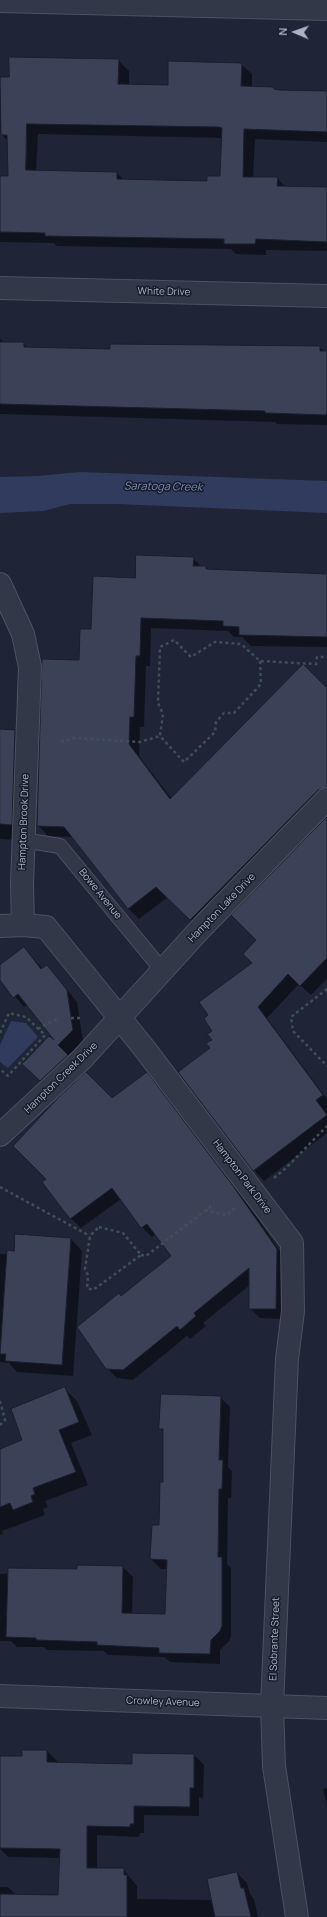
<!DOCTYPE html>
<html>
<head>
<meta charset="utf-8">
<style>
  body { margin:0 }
  #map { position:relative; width:327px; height:1917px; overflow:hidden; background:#1f2537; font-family:Manrope,sans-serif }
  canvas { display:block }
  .north { position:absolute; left:275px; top:12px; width:40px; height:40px; -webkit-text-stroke:3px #181d2c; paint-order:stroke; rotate:272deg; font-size:11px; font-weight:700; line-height:16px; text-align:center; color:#acb2c5 }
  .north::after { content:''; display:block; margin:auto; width:14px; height:18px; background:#acb2c5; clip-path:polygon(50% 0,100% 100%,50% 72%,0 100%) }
</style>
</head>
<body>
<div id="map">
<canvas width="327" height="1917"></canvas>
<div class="north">N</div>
</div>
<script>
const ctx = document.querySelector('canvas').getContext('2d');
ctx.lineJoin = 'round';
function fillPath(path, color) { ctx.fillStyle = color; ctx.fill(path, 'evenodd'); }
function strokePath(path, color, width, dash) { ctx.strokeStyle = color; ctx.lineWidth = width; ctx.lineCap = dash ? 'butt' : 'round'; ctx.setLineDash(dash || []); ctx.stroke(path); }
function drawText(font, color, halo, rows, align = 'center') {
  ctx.font = font + ' Manrope,sans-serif'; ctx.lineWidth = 3; ctx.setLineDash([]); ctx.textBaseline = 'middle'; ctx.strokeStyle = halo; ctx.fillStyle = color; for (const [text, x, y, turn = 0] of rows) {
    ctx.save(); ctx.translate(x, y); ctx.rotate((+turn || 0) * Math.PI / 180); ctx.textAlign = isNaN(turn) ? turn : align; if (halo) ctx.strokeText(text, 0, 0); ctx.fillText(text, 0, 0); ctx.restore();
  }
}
fillPath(new Path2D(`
  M 80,472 L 327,481 L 327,513 L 118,504 L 70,504 L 43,511 L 0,513 L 0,477 L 38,476 Z
  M 11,1021 L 26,1023 L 38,1037 L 8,1068 L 0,1062 L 0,1045 Z`), '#303b5d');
fillPath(new Path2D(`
  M 118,60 L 129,71 L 129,85 L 169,86 L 241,64 L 252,74 L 252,87 L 273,88 L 276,91 L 327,92 L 327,142 L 255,139 L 253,178 L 277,178 L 286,187 L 327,188 L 327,251 L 266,250 L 266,255 L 236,254 L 231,249 L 57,246 L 54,243 L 0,242 L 0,177 L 9,177 L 8,141 L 2,135 L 2,132 L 0,132 L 0,78 L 10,78 ZM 38,134 L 223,138 L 221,177 L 208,182 L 124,180 L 117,173 L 36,171 Z
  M 0,339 L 6,343 L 23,343 L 28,348 L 111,350 L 319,347 L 327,353 L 327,425 L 277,424 L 275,422 L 0,414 Z
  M 193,558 L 202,567 L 205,567 L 209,570 L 327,575 L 327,647 L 251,646 L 242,637 L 234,637 L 228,631 L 151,628 L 150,666 L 146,666 L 144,727 L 140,727 L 139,756 L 172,799 L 327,690 L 327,801 L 202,930 L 168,897 L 139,919 L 128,908 L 73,837 L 48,836 L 38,825 L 80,661 L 92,630 L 136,579 Z
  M 0,730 L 15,731 L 26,742 L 18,840 L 0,839 Z
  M 327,885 L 327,979 L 311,995 L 299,984 L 267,1018 L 327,1099 L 327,1133 L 264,1181 L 254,1170 L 179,1072 L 211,1048 L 213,1031 L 254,963 Z
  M 24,948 L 43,969 L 47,966 L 57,977 L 77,1002 L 83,1041 L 68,1056 L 78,1066 L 51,1090 L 34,1074 L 57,1044 L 27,1005 L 24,1007 L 0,978 L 0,966 Z
  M 147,1074 L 157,1083 L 243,1197 L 286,1260 L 286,1319 L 260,1318 L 250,1308 L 250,1285 L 203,1323 L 206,1326 L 190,1339 L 187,1336 L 133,1380 L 117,1378 L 107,1368 L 121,1297 L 172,1256 L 156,1234 L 152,1237 L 142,1227 L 121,1199 L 81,1228 L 71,1218 L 44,1182 L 112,1099 Z
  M 71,1239 L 82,1251 L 73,1376 L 17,1372 L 9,1363 L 0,1362 L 0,1254 L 8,1254 Z
  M 64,1388 L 77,1401 L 92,1435 L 71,1443 L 88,1485 L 45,1501 L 48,1507 L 43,1509 L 45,1515 L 2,1531 L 3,1534 L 0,1535 L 0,1450 L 23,1441 Z
  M 220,1397 L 230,1407 L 228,1467 L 232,1471 L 231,1498 L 228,1498 L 227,1564 L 231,1568 L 231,1636 L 229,1641 L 220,1650 L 220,1664 L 170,1662 L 164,1657 L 108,1655 L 104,1651 L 47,1650 L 44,1647 L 17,1647 L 11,1641 L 0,1641 L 0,1574 L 123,1567 L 133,1577 L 132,1614 L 166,1615 L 167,1569 L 161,1569 L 151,1559 L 160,1526 L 164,1483 L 164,1432 L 160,1428 Z
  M 47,1751 L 57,1761 L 57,1763 L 133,1765 L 194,1755 L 204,1765 L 203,1798 L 199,1797 L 199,1816 L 144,1815 L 144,1833 L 140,1833 L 139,1837 L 97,1835 L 97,1869 L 123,1869 L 137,1886 L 137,1899 L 212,1900 L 237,1873 L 247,1883 L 250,1894 L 254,1899 L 258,1917 L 0,1917 L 0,1887 L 8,1887 L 16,1895 L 59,1896 L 60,1858 L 8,1857 L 0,1849 L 0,1757 L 23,1757 Z
  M 327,1788 L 327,1806 L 323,1789 Z`), '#0007');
const building = new Path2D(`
  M 9,57 L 119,59 L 118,84 L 168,85 L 168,61 L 242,63 L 241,86 L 274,87 L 274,89 L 279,90 L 327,91 L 327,132 L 244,129 L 243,177 L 278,177 L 277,186 L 327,187 L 327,242 L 256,239 L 255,244 L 224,244 L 224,239 L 45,236 L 45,233 L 0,232 L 0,176 L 8,176 L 7,135 L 1,135 L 0,77 L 9,77 ZM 27,124 L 219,127 L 222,128 L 220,176 L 207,176 L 207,181 L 117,179 L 117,172 L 26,170 Z
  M 0,342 L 24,342 L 24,347 L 110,349 L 110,344 L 320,346 L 320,351 L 327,351 L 327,415 L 265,413 L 265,411 L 0,404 Z
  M 136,555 L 194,557 L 193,566 L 206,566 L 206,569 L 327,574 L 327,637 L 239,635 L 239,627 L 223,626 L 223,621 L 141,618 L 140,656 L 136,656 L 134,717 L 130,717 L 129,744 L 170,799 L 303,664 L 327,688 L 327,787 L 318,790 L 190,920 L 156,887 L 128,909 L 64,827 L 37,826 L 42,659 L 79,660 L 80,629 L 91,629 L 93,576 L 135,578 Z
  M 0,729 L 15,730 L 12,825 L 0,824 Z
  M 327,817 L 327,958 L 300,986 L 288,974 L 258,1007 L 323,1095 L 316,1100 L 327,1115 L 253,1171 L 178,1072 L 210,1048 L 206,1043 L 212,1040 L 207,1034 L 212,1031 L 204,1019 L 208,1015 L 199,1002 L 252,963 L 243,954 L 256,940 L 231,915 Z
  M 24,947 L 41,969 L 47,965 L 67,990 L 73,1030 L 58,1045 L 68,1055 L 40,1081 L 22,1064 L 49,1036 L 54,1040 L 18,994 L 13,998 L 0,980 L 0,965 Z
  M 86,1072 L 112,1098 L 147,1072 L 233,1186 L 277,1249 L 276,1309 L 249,1309 L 249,1268 L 194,1313 L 196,1316 L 180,1330 L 177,1326 L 123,1370 L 106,1369 L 77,1327 L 119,1293 L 121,1296 L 171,1256 L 147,1224 L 141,1228 L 112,1188 L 70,1219 L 42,1182 L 46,1179 L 13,1146 L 58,1098 Z
  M 15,1234 L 71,1238 L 62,1365 L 5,1361 L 6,1354 L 0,1354 L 7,1250 L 14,1251 Z
  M 65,1387 L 79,1422 L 59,1430 L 76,1472 L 33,1488 L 35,1494 L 31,1496 L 33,1502 L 13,1510 L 10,1503 L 0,1507 L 0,1449 L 22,1440 L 11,1409 Z
  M 161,1394 L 221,1396 L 219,1460 L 223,1460 L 222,1489 L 219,1489 L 218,1557 L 222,1557 L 222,1626 L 220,1631 L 211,1640 L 210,1654 L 159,1653 L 159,1648 L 97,1645 L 97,1642 L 36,1640 L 36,1638 L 6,1637 L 8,1568 L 77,1569 L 77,1565 L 123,1566 L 122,1613 L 165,1614 L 167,1560 L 150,1559 L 152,1525 L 159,1525 L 160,1482 L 163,1482 L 163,1429 L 159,1429 Z
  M 22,1750 L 47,1750 L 47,1762 L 132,1764 L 132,1753 L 194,1754 L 194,1788 L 190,1788 L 190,1807 L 134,1806 L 134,1824 L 130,1824 L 130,1827 L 87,1826 L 87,1868 L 124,1868 L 124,1875 L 127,1875 L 127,1917 L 0,1917 L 0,1894 L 58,1895 L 60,1849 L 0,1848 L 0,1756 L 22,1756 Z
  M 237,1872 L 241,1888 L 244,1888 L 251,1917 L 215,1917 L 207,1879 Z`);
fillPath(building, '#3b4258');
strokePath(building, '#1a1f2e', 1);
const service = new Path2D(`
  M 23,840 L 60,846 L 163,971`);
const minor = new Path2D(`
  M 0,1 L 327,9
  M 0,288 L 327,296
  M 0,584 L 23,634 L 30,667 L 22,884 L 23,925 L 46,927 L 144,1048 L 292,1243 L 293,1311 L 287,1359 L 272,1706 L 274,1766 L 297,1917
  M 0,926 L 23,925
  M 0,1135 L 82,1059 L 202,927 L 327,799
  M 0,1696 L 327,1708`);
strokePath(service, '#4d5263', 16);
strokePath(minor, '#4d5263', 24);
strokePath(new Path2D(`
  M 260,661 L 261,684 L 234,713 L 224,713 L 216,722 L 215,732 L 184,762 L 160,736 L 163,714 L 158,703 L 160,647 L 174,640 L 191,657 L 215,642 L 241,644 L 260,661 L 316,664 L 317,657 L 327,657
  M 61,742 L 73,738 L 140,742 L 160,736
  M 327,989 L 291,1017 L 293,1031 L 327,1066
  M 71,1018 L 81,1018
  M 38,1029 L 52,1021 L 59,1019
  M 0,1033 L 9,1013 L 26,1017 L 45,1035 L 8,1076 L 0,1069
  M 274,1178 L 286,1168 L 327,1126
  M 0,1187 L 90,1236
  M 205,1210 L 227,1215 L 235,1208
  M 99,1227 L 123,1233 L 141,1255 L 93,1290 L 87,1288 L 88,1275 L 85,1269 L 90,1236 Z
  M 141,1255 L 146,1256 L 214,1204
  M 0,1401 L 5,1420 L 0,1425`), '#3e4f56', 2.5, [3, 3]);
strokePath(service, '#323848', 14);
strokePath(minor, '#323848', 22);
drawText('10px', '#acb2c5', '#181d2c', [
  ["White Drive",164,292,1],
  ["Hampton Brook Drive",24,822,-88],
  ["Bowe Avenue",100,894,51],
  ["Hampton Lake Drive",222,908,-46],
  ["Hampton Creek Drive",61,1078,-44],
  ["Hampton Park Drive",242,1177,53],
  ["El Sobrante Street",275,1639,-88],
  ["Crowley Avenue",163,1702,2]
]);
drawText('italic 11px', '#7a8ab3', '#181d2c', [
  ["Saratoga Creek",163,487,1]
]);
</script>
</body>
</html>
